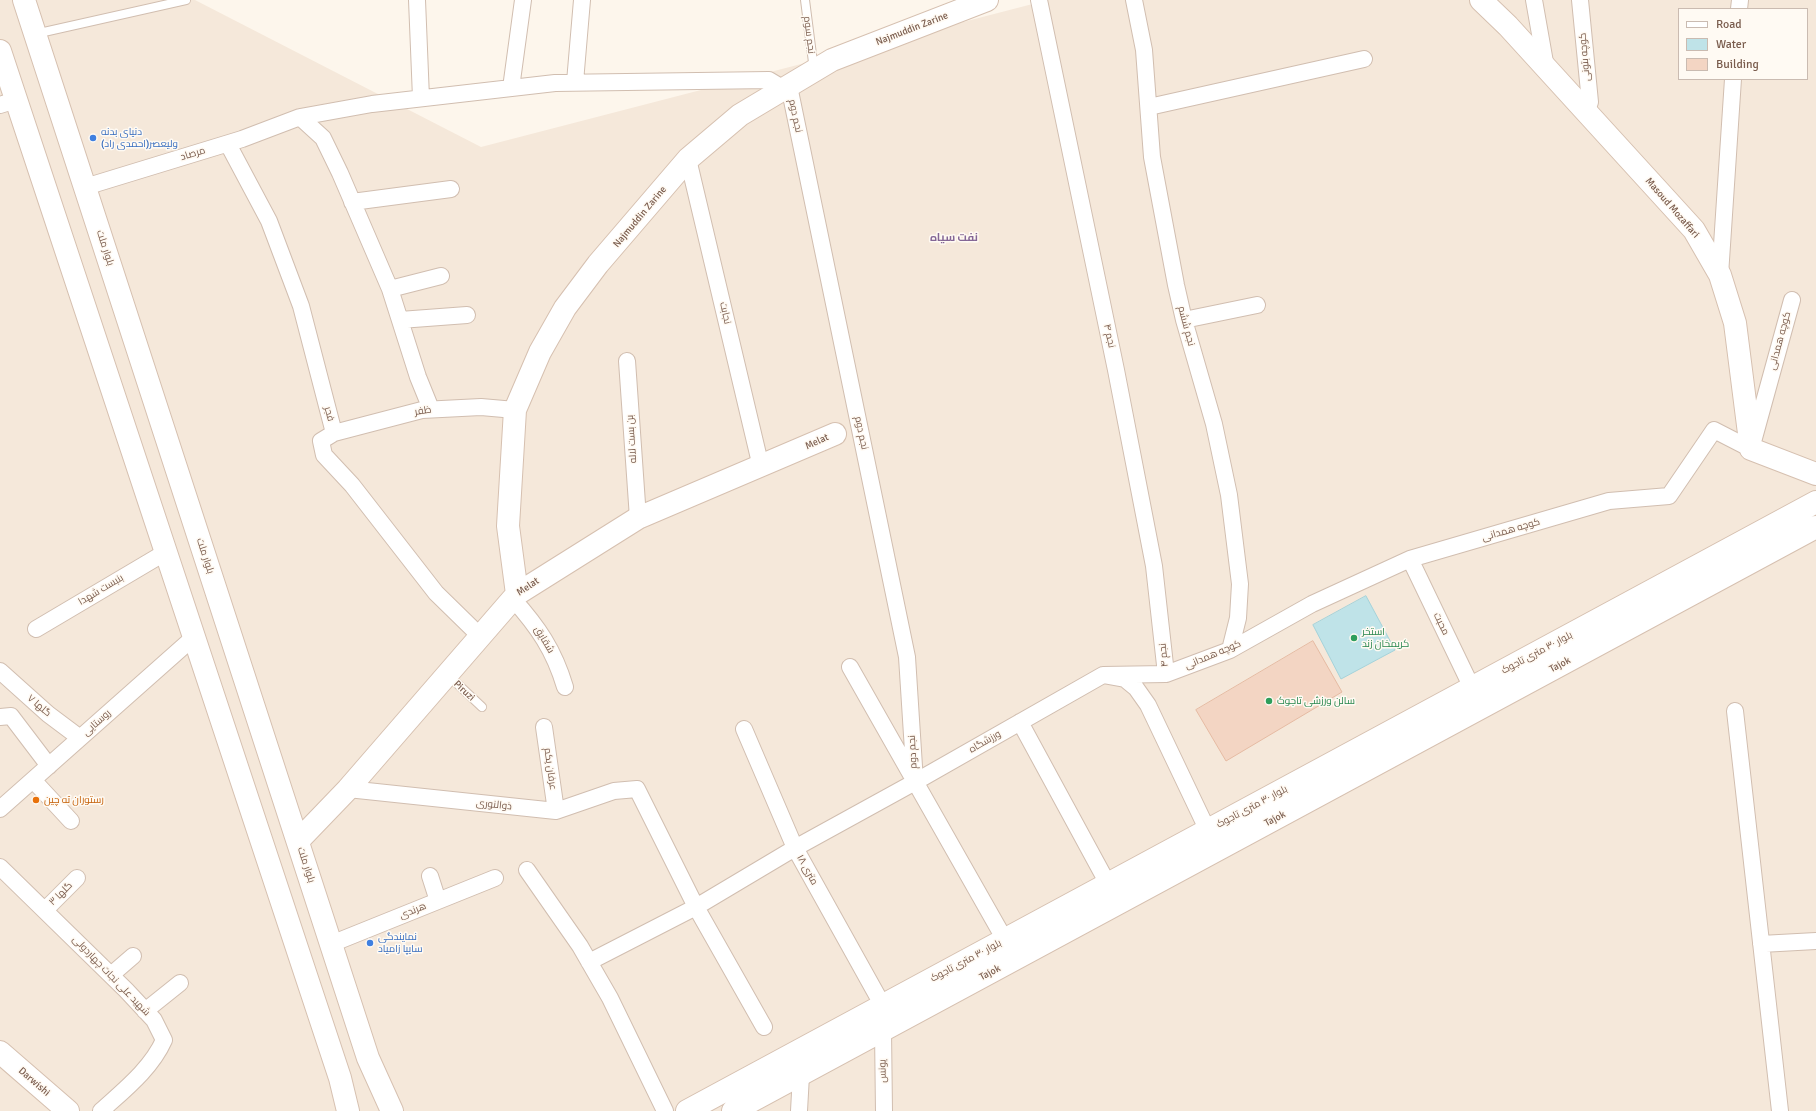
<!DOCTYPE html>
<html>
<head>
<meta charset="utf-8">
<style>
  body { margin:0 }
  #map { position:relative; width:1816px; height:1111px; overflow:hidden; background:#fdf6ec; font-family:Signika,sans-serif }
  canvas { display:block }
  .legend { position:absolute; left:1678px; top:8px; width:130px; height:72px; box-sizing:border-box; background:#fffaf3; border:1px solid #cabbb1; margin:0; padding:5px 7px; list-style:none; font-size:12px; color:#7a5c4d }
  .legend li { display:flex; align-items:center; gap:8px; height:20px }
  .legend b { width:20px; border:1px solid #cabbb1 }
</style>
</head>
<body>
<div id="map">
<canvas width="1816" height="1111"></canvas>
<ul class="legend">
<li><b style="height:5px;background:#fff"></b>Road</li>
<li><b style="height:11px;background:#bfe3e8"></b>Water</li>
<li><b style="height:11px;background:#f3d5c3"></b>Building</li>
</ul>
</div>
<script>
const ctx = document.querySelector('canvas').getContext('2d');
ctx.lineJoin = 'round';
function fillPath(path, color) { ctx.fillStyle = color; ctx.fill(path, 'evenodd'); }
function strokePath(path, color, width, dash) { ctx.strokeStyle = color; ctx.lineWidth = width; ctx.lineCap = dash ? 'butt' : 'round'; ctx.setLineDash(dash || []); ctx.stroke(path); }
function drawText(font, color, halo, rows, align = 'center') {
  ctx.font = font + ' Signika,Cairo,sans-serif'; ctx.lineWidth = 3; ctx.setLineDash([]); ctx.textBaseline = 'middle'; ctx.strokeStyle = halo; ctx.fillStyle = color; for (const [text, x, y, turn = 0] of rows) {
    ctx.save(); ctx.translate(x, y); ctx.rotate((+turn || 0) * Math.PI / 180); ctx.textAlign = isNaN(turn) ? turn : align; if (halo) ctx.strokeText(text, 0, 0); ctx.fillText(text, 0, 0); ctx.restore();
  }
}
fillPath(new Path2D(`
  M 0,0 L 195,0 L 481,147 L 1048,0 L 1816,0 L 1816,1111 L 0,1111 ZM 1679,9 L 1807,9 L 1807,79 L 1679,79 Z`), '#f5e8da');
const water = new Path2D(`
  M 1366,596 L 1395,650 L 1341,679 L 1313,625 Z`);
fillPath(water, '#bfe3e8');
strokePath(water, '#a5d3da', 1);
const building = new Path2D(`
  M 1313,641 L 1342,692 L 1226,761 L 1196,710 Z`);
fillPath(building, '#f3d5c3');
strokePath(building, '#e6bba3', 1);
const lane = new Path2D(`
  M 805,0 L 814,70
  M 35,34 L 186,0
  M 448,675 L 482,707`);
const street = new Path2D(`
  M 417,0 L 421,98
  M 1039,0 L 1116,370 L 1154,566 L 1166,674
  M 1134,0 L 1144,50 L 1152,157 L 1176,285 L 1184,320 L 1214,424 L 1229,495 L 1240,584 L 1238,618 L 1230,650
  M 1534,0 L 1546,68
  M 1580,0 L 1590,102 L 1586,113
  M 1739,9 L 1740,0
  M 575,82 L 582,0
  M 789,86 L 907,657 L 915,782
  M 511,88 L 523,0
  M 0,105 L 16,100
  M 1149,107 L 1364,59
  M 300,117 L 323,138 L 340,173 L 390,289 L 418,377 L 431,409
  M 228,144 L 269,221 L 301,306 L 334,433
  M 688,159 L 761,467
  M 85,187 L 242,139 L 300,117 L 372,104 L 555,83 L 769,80 L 784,89
  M 352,202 L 451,189
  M 1720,275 L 1733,79
  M 390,289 L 441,276
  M 400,320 L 467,315
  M 1184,320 L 1257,305
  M 627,361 L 638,518
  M 1410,559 L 1472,688
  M 513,599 C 538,627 554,650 565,687
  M 36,629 L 166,552
  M 480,636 L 436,593 L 352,485 L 324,455 L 321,441 L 334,433 L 422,410 L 481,407 L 515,410
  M 850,667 L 1005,940
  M 0,671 L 48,714 L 80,738
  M 1103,675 L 1166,674 L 1230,650 L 1312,604 L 1410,559 L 1609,501 L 1669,496 L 1714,430 L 1751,449 L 1792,300
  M 1735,711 L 1780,1111
  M 0,717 L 11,716 L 49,766
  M 1020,722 L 1108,884
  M 544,727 L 556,811
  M 744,729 L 795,848 L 883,1006
  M 33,780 L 71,821
  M 348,789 L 556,811 L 614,791 L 637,789 L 696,907 L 764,1027
  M 0,809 L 194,637
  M 0,867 L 126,990 L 154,1020 L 164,1040 C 151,1069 124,1090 101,1111
  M 527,870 L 580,946 L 610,998 L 665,1111
  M 430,876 L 438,901
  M 45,910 L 77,878
  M 331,944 L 495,878
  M 1761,944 L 1816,941
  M 589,962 L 696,907 L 795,848 L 915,782 L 1103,675 L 1125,679 L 1136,688 L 1148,705 L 1208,831
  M 111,975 L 133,956
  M 145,1011 L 180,983
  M 883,1031 L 884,1111
  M 799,1111 L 801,1075`);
const secondary = new Path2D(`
  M 24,0 L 368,1058 L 392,1111
  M 1481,0 L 1508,26 L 1694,230 L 1720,275 L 1735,323 L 1751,449 L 1816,474
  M 0,51 L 340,1078 L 348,1111
  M 517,594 L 508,526 L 515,410 L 540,352 L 565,308 L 598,264 L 688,159 L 740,115 L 832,60 L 987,0
  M 298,841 L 348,789 L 517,594 L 638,518 L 835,434
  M 0,1052 L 68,1111
  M 687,1111 L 1816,502
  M 733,1111 L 1816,527`);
strokePath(lane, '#d1beb0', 10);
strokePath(street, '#d1beb0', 18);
strokePath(secondary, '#d6c0b0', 24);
strokePath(lane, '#fff', 8);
strokePath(street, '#fff', 16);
strokePath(secondary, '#fff', 22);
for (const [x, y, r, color] of [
  [93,138,4,"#3f7fe0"],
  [1354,638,4,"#2e9e5b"],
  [1269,701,4,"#2e9e5b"],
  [36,800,4,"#e8710a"],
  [370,943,4,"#3f7fe0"]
]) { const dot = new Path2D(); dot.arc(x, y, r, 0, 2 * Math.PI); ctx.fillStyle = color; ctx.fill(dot); strokePath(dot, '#fffaf3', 1.5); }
drawText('10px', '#7a5c4d', '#fffaf3', [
  ["Najmuddin Zarine",912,29,-21],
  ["نجم سوم",809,35,83],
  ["کوچه بتونی",1585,57,-95],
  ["نجم دوم",795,116,78],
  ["مرصاد",193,154,-17],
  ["Masoud Mozaffari",1672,208,49],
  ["Najmuddin Zarine",640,217,-50],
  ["بلوار ملت",105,248,72],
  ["نجابت",725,313,77],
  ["نجم ششم",1186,326,75],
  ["نجم ۴",1109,336,78],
  ["کوچه همدانی",1780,341,-75],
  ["ظفر",423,411,-9],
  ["فجر",329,414,75],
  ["نجم دوم",861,433,78],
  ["بن بست لاله",632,439,-94],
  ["Melat",817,442,-24],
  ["کوچه همدانی",1511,530,-16],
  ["بلوار ملت",205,556,72],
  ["Melat",528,587,-34],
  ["بنبست شهدا",101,590,-31],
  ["محبت",1441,624,64],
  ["شقایق",544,640,59],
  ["بلوار ۳۰ متری تاجوک",1537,653,-28],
  ["نجم ۴",1164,655,-96],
  ["کوچه همدانی",1213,655,-23],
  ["Tajok",1560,665,-28],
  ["Piruzi",464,691,43],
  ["گلها ۷",39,706,40],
  ["روستایی",97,723,-42],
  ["ورزشگاه",985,742,-30],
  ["نجم دوم",913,752,-93],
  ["عرفان یکم",550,769,82],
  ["ذوالنوری",494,805,6],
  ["بلوار ۳۰ متری تاجوک",1252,807,-28],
  ["Tajok",1275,819,-28],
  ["بلوار ملت",306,865,72],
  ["۱۸ متری",807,870,61],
  ["گلها ۳",61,894,-45],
  ["هرندی",413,911,-22],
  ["بلوار ۳۰ متری تاجوک",966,961,-28],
  ["Tajok",990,973,-28],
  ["شهید علی نجات چهاردولی",111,976,46],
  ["یونس",883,1071,-91],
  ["Darwishi",34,1082,41]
]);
drawText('10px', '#366cbe', '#fffaf3', [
  ["دنیای بدنه",101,132],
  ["ولیعصر(احمدی راد)",101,144],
  ["نمایندگی",378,937],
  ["سایپا زامیاد",378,949]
], 'left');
drawText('10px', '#27864d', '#fffaf3', [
  ["استخر",1362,632],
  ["کریمخان زند",1362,644],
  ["سالن ورزشی تاجوک",1277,701]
], 'left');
drawText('10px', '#c56008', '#fffaf3', [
  ["رستوران ته چین",44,800]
], 'left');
drawText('bold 11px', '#846695', '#fffaf3', [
  ["نفت سیاه",954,238]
]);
</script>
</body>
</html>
